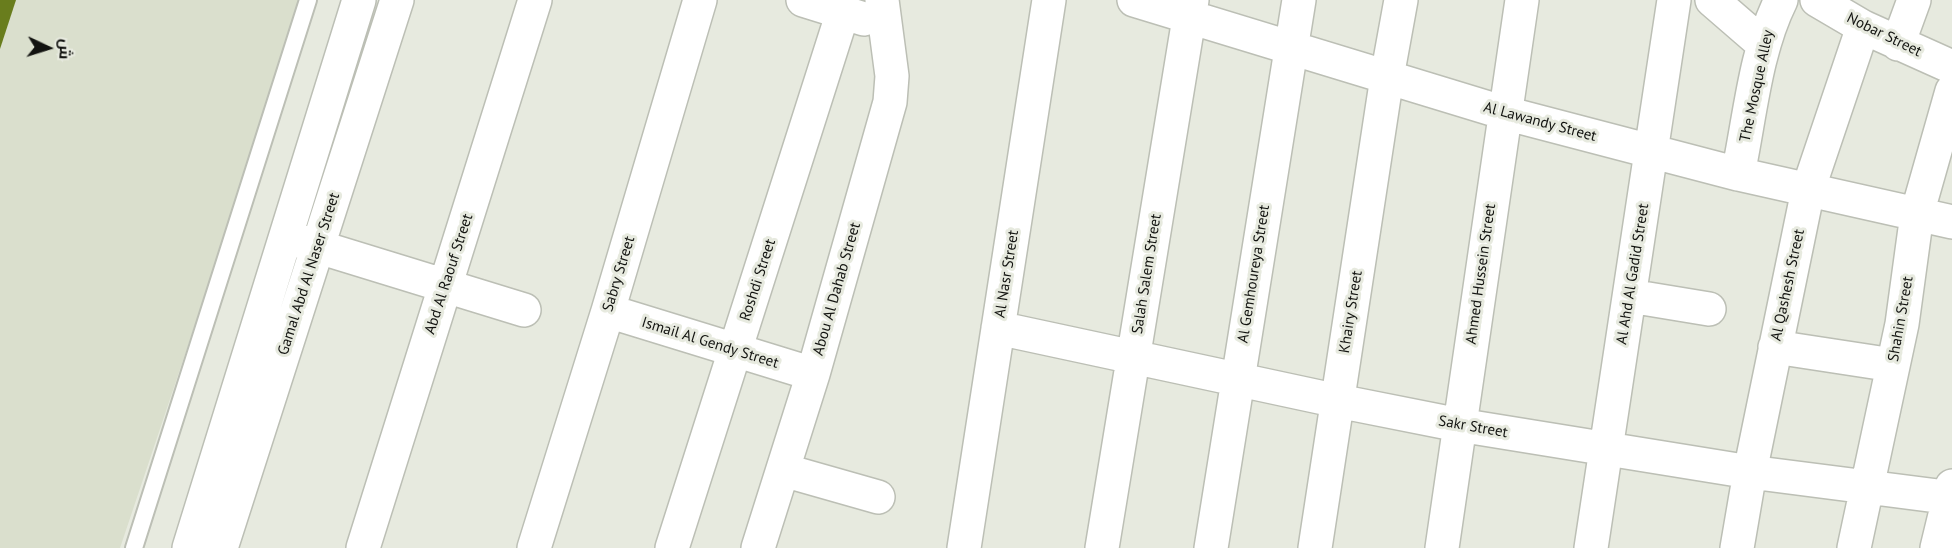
<!DOCTYPE html>
<html>
<head>
<meta charset="utf-8">
<style>
  body { margin:0 }
  #map { position:relative; width:1952px; height:548px; overflow:hidden; background:#e7eadf; font-family:"PT Sans",Cairo,sans-serif }
  canvas { display:block }
  .north { position:absolute; left:18px; top:18px; width:60px; height:60px; -webkit-text-stroke:4px #e7eadf; paint-order:stroke; rotate:94deg; font-size:16px; font-weight:700; line-height:24px; text-align:center; color:#121310 }
  .north::after { content:''; display:block; margin:auto; width:21px; height:27px; background:#121310; clip-path:polygon(50% 0,100% 100%,50% 72%,0 100%) }
</style>
</head>
<body>
<div id="map">
<canvas width="1952" height="548"></canvas>
<div class="north">ش</div>
</div>
<script>
const ctx = document.querySelector('canvas').getContext('2d');
ctx.lineJoin = 'round';
function fillPath(path, color) { ctx.fillStyle = color; ctx.fill(path, 'evenodd'); }
function strokePath(path, color, width, dash) { ctx.strokeStyle = color; ctx.lineWidth = width; ctx.lineCap = dash ? 'butt' : 'round'; ctx.setLineDash(dash || []); ctx.stroke(path); }
function drawText(font, color, halo, rows, align = 'center') {
  ctx.font = font + ' "PT Sans",sans-serif'; ctx.lineWidth = 6; ctx.setLineDash([]); ctx.textBaseline = 'middle'; ctx.strokeStyle = halo; ctx.fillStyle = color; for (const [text, x, y, turn = 0] of rows) {
    ctx.save(); ctx.translate(x, y); ctx.rotate((+turn || 0) * Math.PI / 180); ctx.textAlign = isNaN(turn) ? turn : align; if (halo) ctx.strokeText(text, 0, 0); ctx.fillText(text, 0, 0); ctx.restore();
  }
}
fillPath(new Path2D(`
  M 0,0 L 304,0 L 120,548 L 0,548 Z`), '#dadfcd');
fillPath(new Path2D(`
  M 0,0 L 16,0 L 0,49 Z`), '#697d1d');
const lane = new Path2D(`
  M 134,548 L 308,0`);
const street = new Path2D(`
  M 803,0 L 864,19
  M 1134,0 L 1505,113 L 1738,174 L 1952,222
  M 1712,0 L 1764,45
  M 1817,0 L 1863,27 L 1952,67
  M 1898,44 L 1914,0
  M 1738,174 C 1750,117 1755,52 1781,0
  M 296,240 L 524,310
  M 1630,296 L 1709,309
  M 608,311 L 813,374
  M 998,328 L 1338,401 L 1459,425 L 1750,472 L 1952,498
  M 1775,347 L 1893,365
  M 783,470 L 878,497
  M 189,548 L 359,0
  M 221,548 L 397,0
  M 363,548 L 535,0
  M 534,548 L 608,311 L 700,0
  M 672,548 L 843,12
  M 758,548 L 813,374 L 890,102 L 892,76 L 882,0
  M 964,548 L 1049,0
  M 1102,548 L 1192,0
  M 1211,548 L 1299,0
  M 1315,548 L 1387,77 L 1401,0
  M 1442,548 L 1522,0
  M 1591,548 L 1674,0
  M 1737,548 L 1750,472 L 1808,190 L 1863,27
  M 1854,548 L 1902,324 L 1917,214 L 1952,91
  M 1937,548 L 1952,486`);
strokePath(lane, '#bcbfb5', 20);
strokePath(street, '#bcbfb5', 36);
strokePath(lane, '#fff', 16);
strokePath(street, '#fff', 33);
drawText('15px', '#121310', '#e7eadf', [
  ["Nobar Street",1884,35,26],
  ["The Mosque Alley",1757,86,-78],
  ["Al Lawandy Street",1540,122,15],
  ["Gamal Abd Al Naser Street",309,274,-72],
  ["Abd Al Raouf Street",449,274,-72],
  ["Sabry Street",619,274,-73],
  ["Al Nasr Street",1007,274,-81],
  ["Salah Salem Street",1147,274,-81],
  ["Al Gemhoureya Street",1254,274,-81],
  ["Ahmed Hussein Street",1481,274,-82],
  ["Al Ahd Al Gadid Street",1633,274,-81],
  ["Roshdi Street",758,280,-72],
  ["Al Qashesh Street",1788,285,-78],
  ["Abou Al Dahab Street",837,289,-74],
  ["Khairy Street",1351,312,-81],
  ["Shahin Street",1901,319,-80],
  ["Ismail Al Gendy Street",710,343,17],
  ["Sakr Street",1473,427,10]
]);
</script>
</body>
</html>
